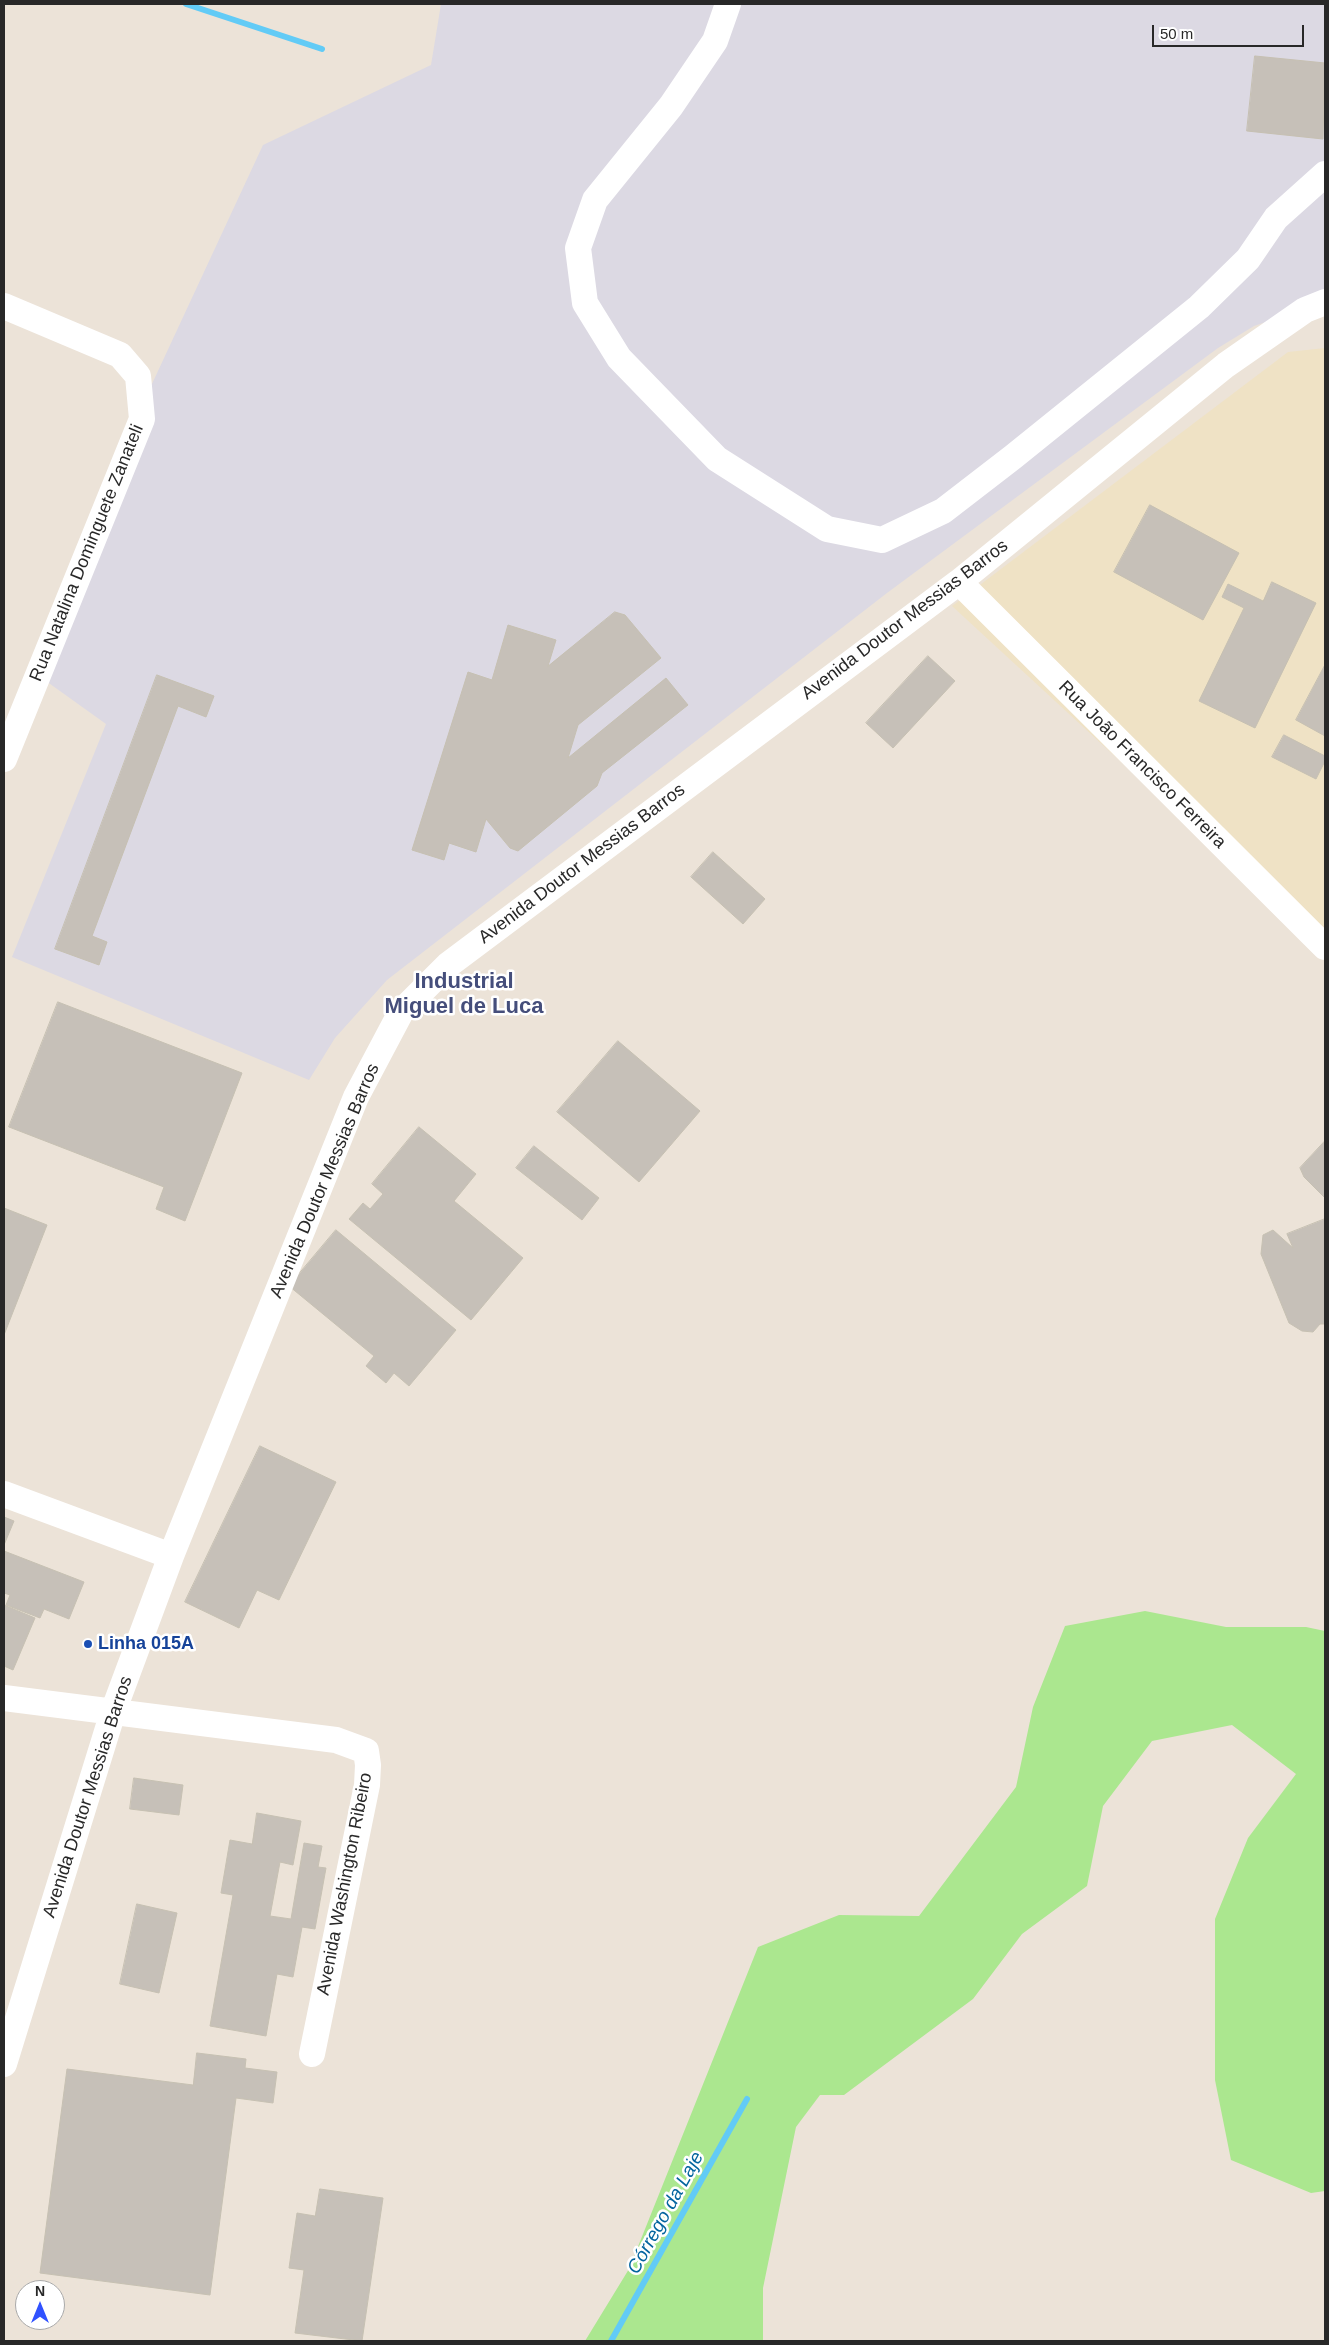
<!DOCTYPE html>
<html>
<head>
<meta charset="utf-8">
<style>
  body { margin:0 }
  #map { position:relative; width:1329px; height:2345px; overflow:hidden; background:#ece3d8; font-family:Helvetica,sans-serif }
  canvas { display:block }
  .frame { position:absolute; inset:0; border:5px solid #282828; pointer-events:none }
  .north { position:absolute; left:15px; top:2280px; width:50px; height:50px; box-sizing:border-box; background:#fff; border:1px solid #a9a9a9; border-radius:50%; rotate:0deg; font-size:14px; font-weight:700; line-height:20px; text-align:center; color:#282828 }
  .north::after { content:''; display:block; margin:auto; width:18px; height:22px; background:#3152ff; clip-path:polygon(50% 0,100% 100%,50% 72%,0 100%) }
  .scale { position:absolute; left:1152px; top:25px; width:152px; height:22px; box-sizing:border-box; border:2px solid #282828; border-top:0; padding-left:6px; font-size:15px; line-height:18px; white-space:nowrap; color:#282828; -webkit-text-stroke:4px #fff; paint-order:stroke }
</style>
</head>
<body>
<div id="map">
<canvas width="1329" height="2345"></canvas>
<div class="frame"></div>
<div class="north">N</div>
<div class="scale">50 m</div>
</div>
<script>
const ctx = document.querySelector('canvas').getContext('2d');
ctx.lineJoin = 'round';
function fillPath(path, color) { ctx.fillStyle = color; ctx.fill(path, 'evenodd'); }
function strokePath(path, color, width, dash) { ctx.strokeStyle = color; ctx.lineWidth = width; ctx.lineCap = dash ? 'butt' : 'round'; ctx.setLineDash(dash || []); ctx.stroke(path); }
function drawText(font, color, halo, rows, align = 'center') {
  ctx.font = font + ' Helvetica,sans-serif'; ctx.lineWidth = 5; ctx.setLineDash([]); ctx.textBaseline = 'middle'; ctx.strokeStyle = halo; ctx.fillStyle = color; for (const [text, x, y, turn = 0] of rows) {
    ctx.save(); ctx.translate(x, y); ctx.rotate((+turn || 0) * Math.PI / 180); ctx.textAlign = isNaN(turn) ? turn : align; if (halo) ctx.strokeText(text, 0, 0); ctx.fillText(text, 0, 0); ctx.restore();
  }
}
fillPath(new Path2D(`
  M 441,4 L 1325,4 L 1325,302 L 1254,326 L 1218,348 L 887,593 L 387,980 L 335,1038 L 309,1080 L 12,957 L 106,724 L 39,676 L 125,442 L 263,145 L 431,65 Z`), '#dcd9e3');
fillPath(new Path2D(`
  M 1325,348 L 1325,950 L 952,606 L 1288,352 Z`), '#efe2c5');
fillPath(new Path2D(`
  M 1145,1611 L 1226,1627 L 1306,1627 L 1325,1631 L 1325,2191 L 1311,2193 L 1231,2160 L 1215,2080 L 1215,1919 L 1248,1838 L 1296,1774 L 1232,1725 L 1152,1741 L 1103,1806 L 1087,1886 L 1022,1934 L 973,1999 L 844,2095 L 820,2095 L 796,2127 L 763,2288 L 763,2341 L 585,2341 L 629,2269 L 758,1947 L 839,1915 L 919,1916 L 1016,1787 L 1033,1707 L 1065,1626 Z`), '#abe78f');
strokePath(new Path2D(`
  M 186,4 L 322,49
  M 611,2341 L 747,2099`), '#62cbf6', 6);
const building = new Path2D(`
  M 1255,56 L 1325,63 L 1323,139 L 1247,131 Z
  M 1150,505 L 1239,553 L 1203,620 L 1114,572 Z
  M 1272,582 L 1316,603 L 1255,728 L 1199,701 L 1244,608 L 1222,597 L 1228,584 L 1263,601 Z
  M 615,612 L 625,615 L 661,658 L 578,725 L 568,758 L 666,678 L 688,705 L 602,773 L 597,786 L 518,851 L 510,848 L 486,819 L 476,852 L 449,843 L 444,860 L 412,850 L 468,672 L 492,680 L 508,625 L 556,640 L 548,666 Z
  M 928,656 L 955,681 L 893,748 L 866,723 Z
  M 1325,665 L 1325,736 L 1296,720 Z
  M 157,675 L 214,696 L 206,717 L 178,706 L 92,936 L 107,942 L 99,965 L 55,949 Z
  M 1284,735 L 1325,756 L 1325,761 L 1316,779 L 1272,757 Z
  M 713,852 L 765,899 L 743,924 L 691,877 Z
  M 58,1002 L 242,1073 L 185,1221 L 156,1209 L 164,1187 L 9,1127 Z
  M 618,1041 L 700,1111 L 639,1182 L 557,1112 Z
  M 419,1127 L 476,1174 L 454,1201 L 523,1258 L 471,1320 L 349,1219 L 363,1203 L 370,1209 L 383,1194 L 372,1184 Z
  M 1325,1141 L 1325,1198 L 1304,1177 L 1300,1168 Z
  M 534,1146 L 599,1198 L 582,1220 L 516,1168 Z
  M 4,1208 L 47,1225 L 4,1335 Z
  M 1325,1219 L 1325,1324 L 1320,1324 L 1313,1332 L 1302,1331 L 1289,1323 L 1261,1254 L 1263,1235 L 1273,1230 L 1293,1248 L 1287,1234 Z
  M 336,1230 L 456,1330 L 409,1386 L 394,1373 L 386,1383 L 366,1366 L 374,1356 L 289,1286 Z
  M 260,1446 L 336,1482 L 279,1600 L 257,1590 L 239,1628 L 185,1602 Z
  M 4,1517 L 14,1521 L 4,1545 Z
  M 4,1551 L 84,1582 L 69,1619 L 44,1609 L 40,1618 L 6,1605 L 10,1595 L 4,1593 Z
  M 4,1605 L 35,1618 L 13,1670 L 4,1666 Z
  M 134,1778 L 183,1785 L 179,1815 L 130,1809 Z
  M 257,1813 L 301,1821 L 293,1865 L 280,1862 L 270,1916 L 291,1919 L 304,1843 L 322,1846 L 318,1867 L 326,1868 L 315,1929 L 302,1927 L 293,1977 L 277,1974 L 266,2036 L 210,2026 L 233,1895 L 221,1893 L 230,1840 L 252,1844 Z
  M 137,1904 L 177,1913 L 159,1993 L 120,1984 Z
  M 197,2053 L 246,2059 L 245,2068 L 277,2072 L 273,2103 L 236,2098 L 210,2295 L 40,2273 L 67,2069 L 193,2085 Z
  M 320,2189 L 383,2198 L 362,2341 L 295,2333 L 304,2270 L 289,2268 L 297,2213 L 315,2216 Z`);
fillPath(building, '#c6c0b8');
strokePath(building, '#c6c0b2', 1);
strokePath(new Path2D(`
  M 728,4 L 715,41 L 671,106 L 595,200 L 578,248 L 585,303 L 619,358 L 717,459 L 827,529 L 882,540 L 943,511 L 1013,457 L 1199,307 L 1248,259 L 1276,218 L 1325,174
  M 4,306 L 120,355 L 138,376 L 142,419 L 4,759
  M 959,582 L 1325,947
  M 4,1494 L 171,1556
  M 4,1698 L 336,1740 L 366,1751 L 368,1765 L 367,1785 L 312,2054
  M 4,2064 L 113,1712 L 171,1556 L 356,1097 L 401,1012 L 448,965 L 959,582 L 1226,365 L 1305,310 L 1325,302`), '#fff', 26);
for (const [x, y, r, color] of [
  [88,1644,5,"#1a4fb4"]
]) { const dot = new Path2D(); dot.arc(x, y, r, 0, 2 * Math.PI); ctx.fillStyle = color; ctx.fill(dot); strokePath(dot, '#fff', 2); }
drawText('18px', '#282828', '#fff', [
  ["Rua Natalina Dominguete Zanateli",87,553,-68],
  ["Avenida Doutor Messias Barros",905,620,-37],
  ["Rua João Francisco Ferreira",1142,765,45],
  ["Avenida Doutor Messias Barros",582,864,-37],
  ["Avenida Doutor Messias Barros",325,1181,-67],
  ["Avenida Doutor Messias Barros",88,1797,-72],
  ["Avenida Washington Ribeiro",345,1884,-79]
]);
drawText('bold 18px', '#164399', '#fff', [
  ["Linha 015A",98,1644]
], 'left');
drawText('italic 19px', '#04659f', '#fff', [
  ["Córrego da Laje",666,2213,-61]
]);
drawText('bold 22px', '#454e7b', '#fff', [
  ["Industrial",464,982],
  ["Miguel de Luca",464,1007]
]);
</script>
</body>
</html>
